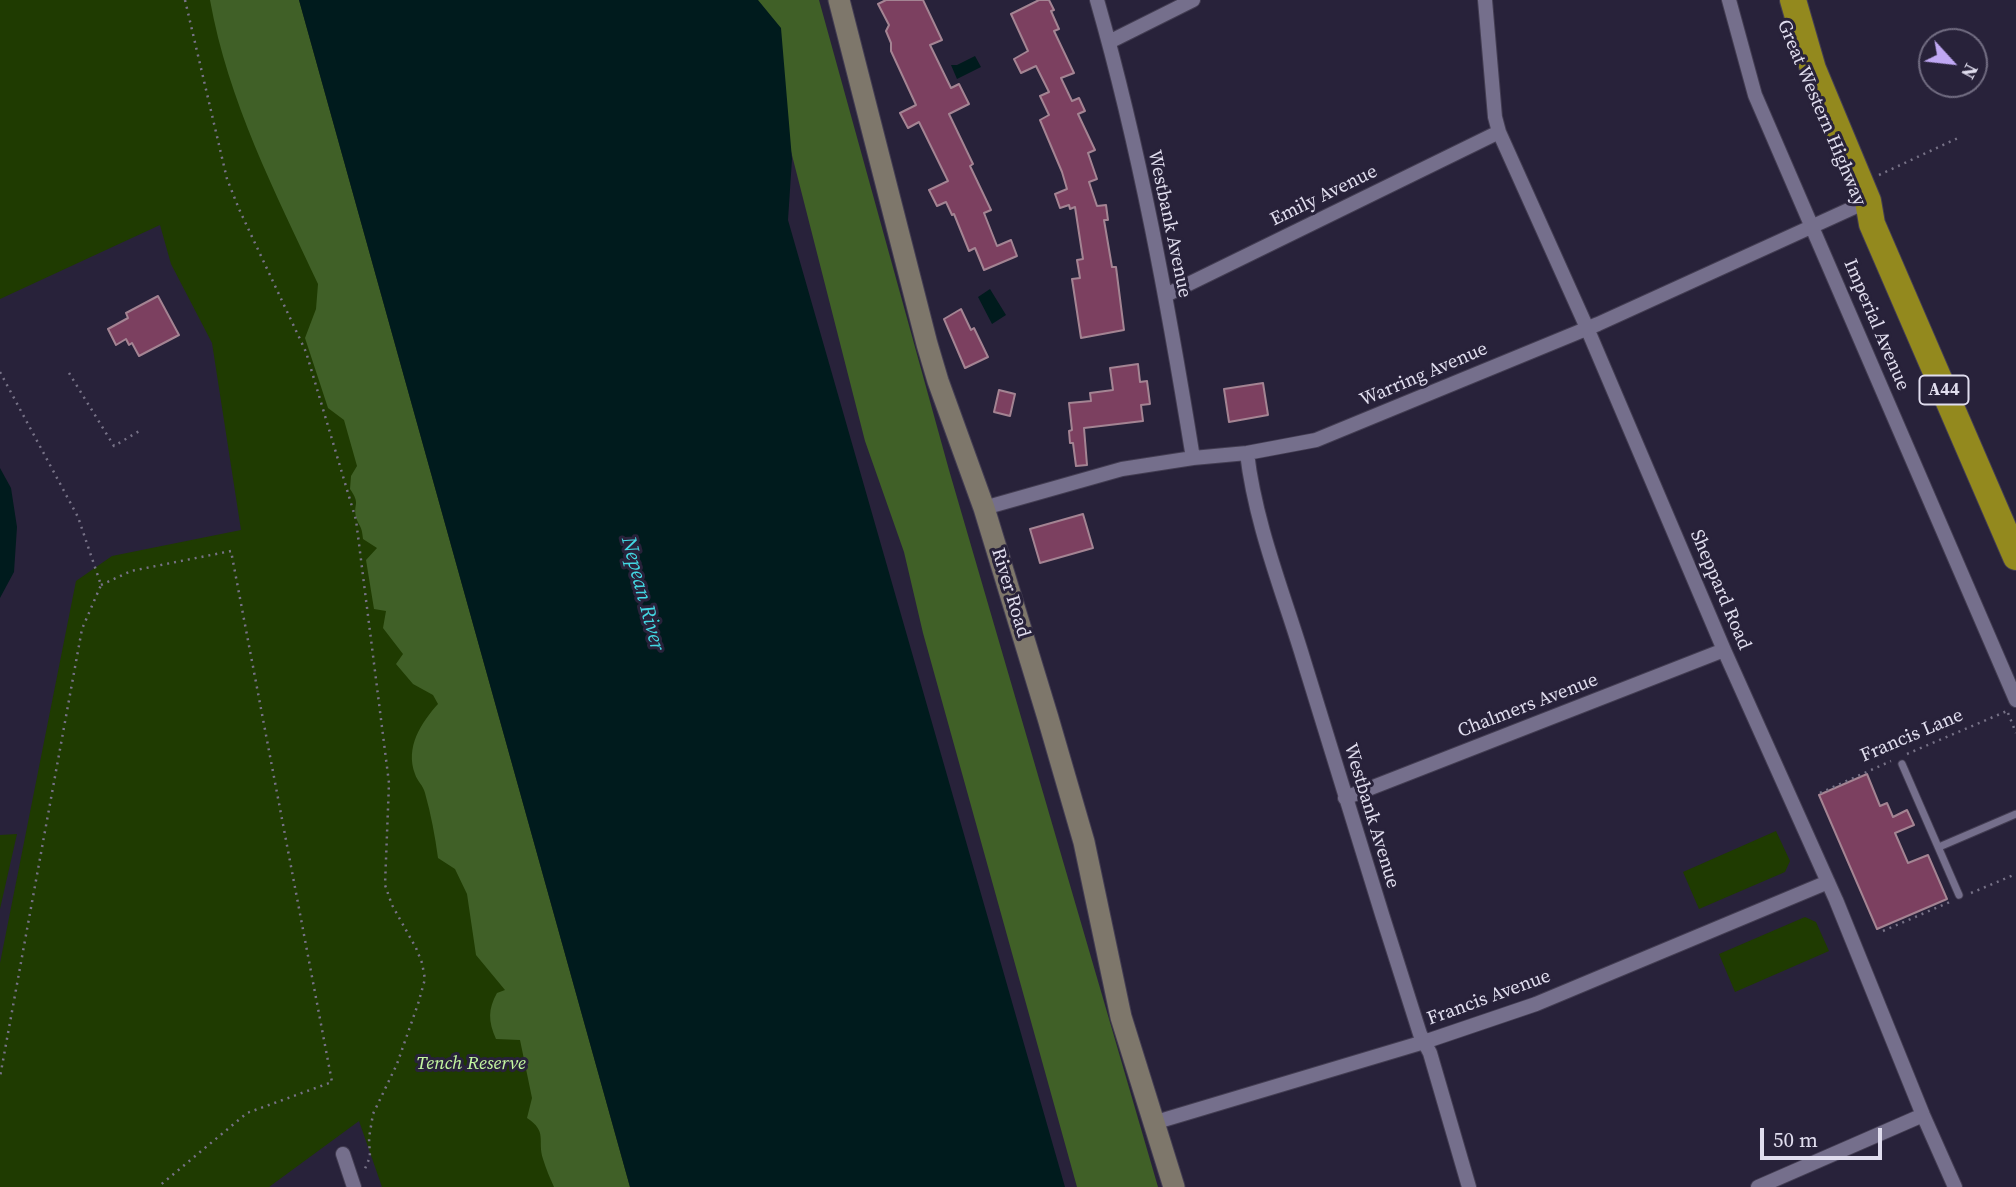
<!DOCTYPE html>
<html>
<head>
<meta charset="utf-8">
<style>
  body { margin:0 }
  #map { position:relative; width:2016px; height:1187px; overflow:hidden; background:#28223a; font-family:"Source Serif 4",serif }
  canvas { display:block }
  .north { position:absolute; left:1918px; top:28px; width:70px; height:70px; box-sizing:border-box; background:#28223a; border:2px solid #726d82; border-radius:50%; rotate:117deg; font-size:19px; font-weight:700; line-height:28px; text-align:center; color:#e0ddee }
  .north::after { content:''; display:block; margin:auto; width:24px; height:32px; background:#c0a8f4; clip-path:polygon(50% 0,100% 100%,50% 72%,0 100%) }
  .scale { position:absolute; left:1760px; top:1128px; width:122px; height:32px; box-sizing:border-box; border:4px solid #e0ddee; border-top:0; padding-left:9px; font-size:21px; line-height:24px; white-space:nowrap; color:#e0ddee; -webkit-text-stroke:5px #28223a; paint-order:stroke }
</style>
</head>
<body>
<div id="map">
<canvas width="2016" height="1187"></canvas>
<div class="north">N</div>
<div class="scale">50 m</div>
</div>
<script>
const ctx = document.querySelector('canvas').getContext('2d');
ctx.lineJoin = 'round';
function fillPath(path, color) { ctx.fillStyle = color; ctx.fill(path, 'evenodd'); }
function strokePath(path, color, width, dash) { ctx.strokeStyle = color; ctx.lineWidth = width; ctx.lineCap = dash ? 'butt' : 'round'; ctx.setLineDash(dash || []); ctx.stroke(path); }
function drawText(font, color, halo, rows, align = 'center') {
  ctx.font = font + ' "Source Serif 4",serif'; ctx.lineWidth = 6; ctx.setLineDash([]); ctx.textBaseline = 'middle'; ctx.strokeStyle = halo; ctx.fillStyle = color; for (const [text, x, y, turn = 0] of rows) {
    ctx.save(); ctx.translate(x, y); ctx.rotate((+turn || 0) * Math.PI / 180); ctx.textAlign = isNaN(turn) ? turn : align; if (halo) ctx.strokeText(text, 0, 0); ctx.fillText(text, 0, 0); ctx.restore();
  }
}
fillPath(new Path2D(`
  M 0,0 L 299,0 L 630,1187 L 382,1187 L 359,1121 L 269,1187 L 0,1187 L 0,963 L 76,581 L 112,556 L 241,530 L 212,343 L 171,264 L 160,225 L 0,299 Z
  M 1776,831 L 1790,861 L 1785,872 L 1699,909 L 1683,872 Z
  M 17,834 L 0,909 L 0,835 Z
  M 1805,917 L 1816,922 L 1829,951 L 1735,992 L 1719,954 Z`), '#1f3b01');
fillPath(new Path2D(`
  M 210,0 L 299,0 L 630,1187 L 554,1187 C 550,1178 546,1169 543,1159 C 537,1140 548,1132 527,1118 L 532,1098 L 520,1040 L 496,1039 C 488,1021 488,1009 497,993 L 505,990 L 476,955 L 467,894 L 455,869 L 438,858 C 435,836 431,814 425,793 C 423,785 417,781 415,774 C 405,747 421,723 438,704 L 433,695 L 413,684 L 396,664 L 403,654 L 383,628 L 386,611 L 374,609 L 366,560 L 377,548 L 363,539 C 362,525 359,527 356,517 C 353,503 361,505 350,489 L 351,476 L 357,466 L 344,420 L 328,408 L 305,338 L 316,309 L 318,284 C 275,192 228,101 210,0 Z
  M 746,0 L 819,0 L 949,470 L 1158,1187 L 1077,1187 L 923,633 L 904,552 L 865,441 L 782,116 Z`), '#406027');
fillPath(new Path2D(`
  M 299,0 L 758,0 L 781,28 L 792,159 L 788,220 L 1065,1187 L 630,1187 Z
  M 975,56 L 981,67 L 957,79 L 951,65 L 957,65 Z
  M 990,289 L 1006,315 L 992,324 L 978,297 Z
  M 0,468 L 11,488 L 17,527 L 14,572 L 0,598 Z`), '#001b1d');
const building = new Path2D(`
  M 886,0 L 923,0 L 942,40 L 930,45 L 951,88 L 959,84 L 969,104 L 949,114 L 973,164 L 970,166 L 991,210 L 984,213 L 997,246 L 1011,240 L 1017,256 L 984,270 L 975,248 L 969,251 L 954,214 L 952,215 L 946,202 L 937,206 L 929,190 L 948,181 L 919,122 L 908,128 L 900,113 L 916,105 L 891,51 L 891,43 L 886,31 L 889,25 L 878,4 Z
  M 1039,0 L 1049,0 L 1054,10 L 1051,11 L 1059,29 L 1054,31 L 1074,73 L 1061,78 L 1072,101 L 1079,98 L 1085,111 L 1078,114 L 1095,150 L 1088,153 L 1097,179 L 1089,182 L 1097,206 L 1106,205 L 1108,220 L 1104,220 L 1112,267 L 1116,267 L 1124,330 L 1081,338 L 1072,279 L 1080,278 L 1077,260 L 1083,259 L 1075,207 L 1070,209 L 1069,205 L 1060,208 L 1055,194 L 1067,189 L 1062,172 L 1040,120 L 1049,115 L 1040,96 L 1049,92 L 1036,66 L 1021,73 L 1014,59 L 1028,51 L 1011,14 Z
  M 158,296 L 179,335 L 139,356 L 132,343 L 129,345 L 126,339 L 116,345 L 108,329 L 128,318 L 126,313 Z
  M 961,309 L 971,330 L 974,328 L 988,357 L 965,368 L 944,319 Z
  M 1138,364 L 1140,382 L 1147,381 L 1150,404 L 1141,405 L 1143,421 L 1084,428 L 1087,465 L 1076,466 L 1073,443 L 1070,443 L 1069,431 L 1072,430 L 1069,403 L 1091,401 L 1090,393 L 1113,390 L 1110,368 Z
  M 1263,383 L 1268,415 L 1229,422 L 1224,389 Z
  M 999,390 L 1015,394 L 1010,416 L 994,412 Z
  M 1083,514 L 1093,548 L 1040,563 L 1030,529 Z
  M 1867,774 L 1880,806 L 1887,803 L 1893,817 L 1907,810 L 1914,825 L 1895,833 L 1908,863 L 1928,855 L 1947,899 L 1877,929 L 1819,795 Z`);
fillPath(building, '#7c4060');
strokePath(building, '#a48493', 2);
const lane = new Path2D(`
  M 1902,764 L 1959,895
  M 1939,847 L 2016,814`);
const street = new Path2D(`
  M 1097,0 C 1140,150 1168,304 1193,458
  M 1485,0 L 1495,117 L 1499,132 L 1587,328 L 1724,650 L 1836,900 L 1923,1115 L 1955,1187
  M 1729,0 L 1755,95 L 2016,700
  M 1109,42 L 1193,0
  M 1166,295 L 1499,132
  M 1247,453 C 1255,523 1283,592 1303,658 C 1341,784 1380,909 1420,1034 L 1430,1053 L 1469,1187
  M 984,508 L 1122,469 L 1193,458 L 1247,453 L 1316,440 L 1598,324 L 1857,206
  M 1345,798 L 1724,650
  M 1153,1123 L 1424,1042 L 1536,1004 L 1828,882
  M 343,1154 L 354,1187
  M 1758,1187 L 1923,1115`);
const secondary = new Path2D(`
  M 839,0 L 927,344 L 938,381 L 984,508 L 1048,718 L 1084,842 L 1121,1017 L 1174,1187`);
const highway = new Path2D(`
  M 1793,0 L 1813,69 L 1868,201 L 1872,224 L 2016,557`);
strokePath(lane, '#433d52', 9);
strokePath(street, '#433d52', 16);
strokePath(secondary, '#433d52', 23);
strokePath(highway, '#433d52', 28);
strokePath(new Path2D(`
  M 185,0 L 227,179 L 239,209 L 306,352 L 356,520 L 389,783 L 385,885 L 392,905 L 416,948 L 422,963 L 425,979 L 418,1004 L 397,1064 L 373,1114 L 369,1138 L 370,1157 L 364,1171
  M 1879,175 L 1958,138
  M 0,372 L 78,517 L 101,585 L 82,629 L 0,1077
  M 69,373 L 114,446 L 141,430
  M 101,585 L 131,571 L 231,551 L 332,1082 L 247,1113 L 158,1187
  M 2008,713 L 2016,733
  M 1907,754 L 2007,711
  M 1820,793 L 1891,761
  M 1971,893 L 2016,874
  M 1883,931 L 1952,901`), '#777287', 2.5, [2, 5]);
strokePath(lane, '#756f8c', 7);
strokePath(street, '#756f8c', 14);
strokePath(secondary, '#7e776b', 21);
strokePath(highway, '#93891e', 26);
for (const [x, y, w] of [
  [1944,390,49]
]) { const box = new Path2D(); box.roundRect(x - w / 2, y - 14.5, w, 29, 5); ctx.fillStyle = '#28223a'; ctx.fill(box); strokePath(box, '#e0ddee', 2); }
drawText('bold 18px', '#e0ddee', null, [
  ["A44",1944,390]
]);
drawText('19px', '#e0ddee', '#28223a', [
  ["Great Western Highway",1821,113,67],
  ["Emily Avenue",1324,196,-26],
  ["Westbank Avenue",1169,224,78],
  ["Imperial Avenue",1876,325,67],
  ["Warring Avenue",1424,375,-23],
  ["Sheppard Road",1720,590,67],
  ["River Road",1010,593,73],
  ["Chalmers Avenue",1528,706,-21],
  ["Francis Lane",1912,736,-23],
  ["Westbank Avenue",1371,816,73],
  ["Francis Avenue",1489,998,-20]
]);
drawText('italic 19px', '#c4f7a1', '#28223a', [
  ["Tench Reserve",471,1064]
]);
drawText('italic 21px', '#43d8e3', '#28223a', [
  ["Nepean River",642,594,75]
]);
</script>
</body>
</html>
